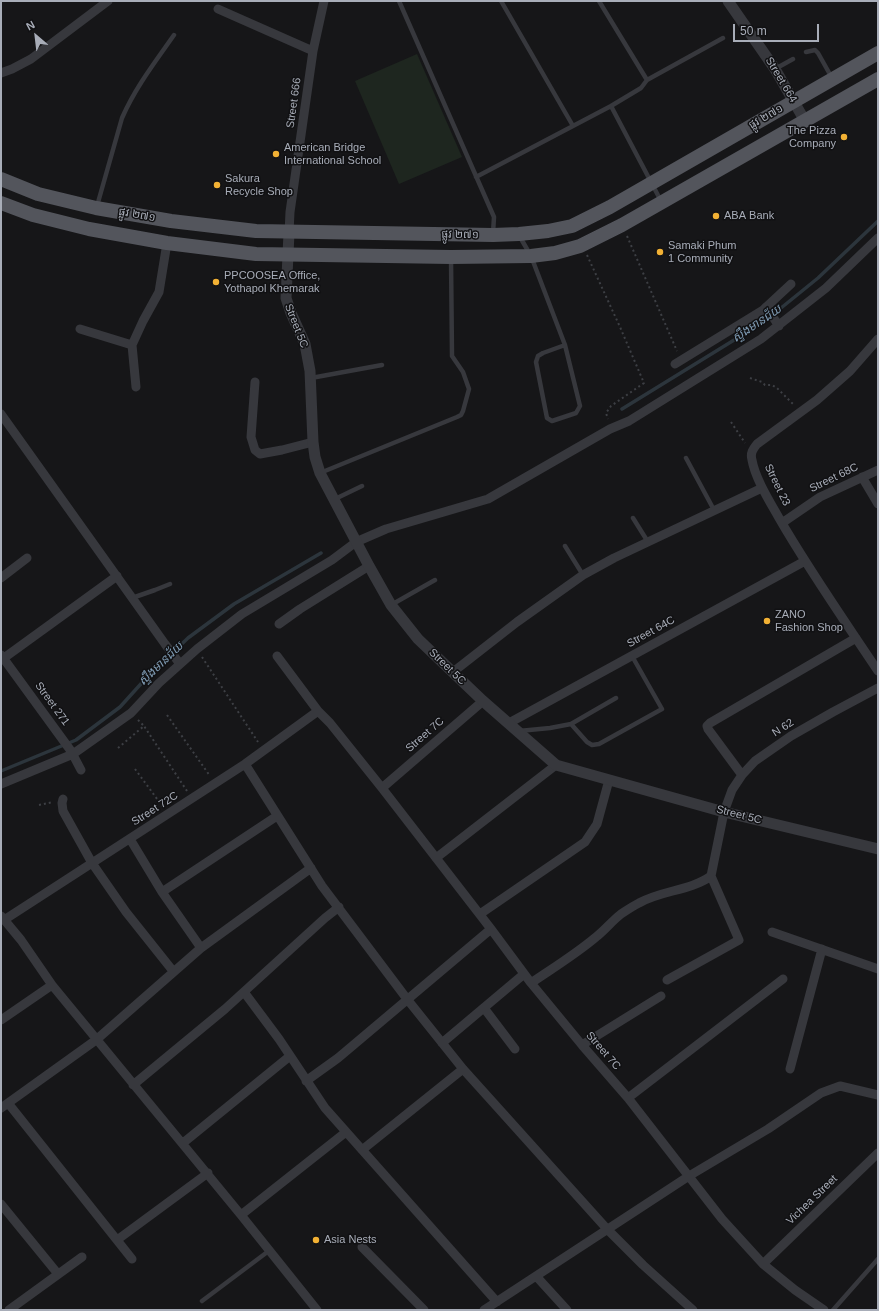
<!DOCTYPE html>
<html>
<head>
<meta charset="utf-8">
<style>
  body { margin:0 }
  #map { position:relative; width:879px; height:1311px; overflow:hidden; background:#161618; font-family:Helvetica,sans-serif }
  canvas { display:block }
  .frame { position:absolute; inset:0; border:2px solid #a8adb8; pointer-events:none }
  .north { position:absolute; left:16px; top:16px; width:40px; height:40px; -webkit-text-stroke:3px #111113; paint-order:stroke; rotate:332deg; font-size:11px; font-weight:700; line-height:16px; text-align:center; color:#a8adb8 }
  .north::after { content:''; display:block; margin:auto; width:14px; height:18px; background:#a8adb8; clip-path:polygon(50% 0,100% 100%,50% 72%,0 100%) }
  .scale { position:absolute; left:733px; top:24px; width:86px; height:18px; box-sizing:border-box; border:2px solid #a8adb8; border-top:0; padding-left:5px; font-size:12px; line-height:14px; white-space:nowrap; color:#a8adb8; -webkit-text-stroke:3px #111113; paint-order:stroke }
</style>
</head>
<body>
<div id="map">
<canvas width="879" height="1311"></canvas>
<div class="frame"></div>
<div class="north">N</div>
<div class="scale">50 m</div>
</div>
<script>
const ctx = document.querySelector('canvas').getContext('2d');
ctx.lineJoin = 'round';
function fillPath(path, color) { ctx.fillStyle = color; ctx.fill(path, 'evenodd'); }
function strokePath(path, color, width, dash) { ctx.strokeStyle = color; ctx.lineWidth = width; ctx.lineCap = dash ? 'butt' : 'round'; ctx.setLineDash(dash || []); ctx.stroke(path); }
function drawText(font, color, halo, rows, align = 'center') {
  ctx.font = font + ' Helvetica,"Noto Sans Khmer",sans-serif'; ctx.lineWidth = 3; ctx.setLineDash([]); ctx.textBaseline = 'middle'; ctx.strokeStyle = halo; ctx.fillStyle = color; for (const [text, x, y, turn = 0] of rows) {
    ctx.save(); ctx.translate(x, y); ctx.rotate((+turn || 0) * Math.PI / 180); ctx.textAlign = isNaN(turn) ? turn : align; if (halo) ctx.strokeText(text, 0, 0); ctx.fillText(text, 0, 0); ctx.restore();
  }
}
fillPath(new Path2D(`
  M 417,54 L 462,157 L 399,184 L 355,81 Z`), '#1e261f');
strokePath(new Path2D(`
  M 622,409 L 765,321 L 818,278 L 878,221
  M 1,771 L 76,740 L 120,707 L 148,676 L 188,638 L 234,604 L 321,553`), '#2c353c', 3.5);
strokePath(new Path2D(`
  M 627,236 L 677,351
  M 587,255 L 620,327 L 644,383 L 611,406 L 606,413 L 608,419
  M 750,378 L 762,382 L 765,385 L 772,385 L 777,388 L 794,405
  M 731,422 L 745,443
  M 202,657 L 258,742
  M 167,715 L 210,776
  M 138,720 L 144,726
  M 118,748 L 144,726 L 187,791
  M 135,769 L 163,807
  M 39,805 L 53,802`), '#3d3f44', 2, [2, 3]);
strokePath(new Path2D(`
  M 399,1 L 494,217 L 493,233
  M 501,1 L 573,126
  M 806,52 L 815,50 L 818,53 L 832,78
  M 775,69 L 793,59
  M 647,80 L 723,38
  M 611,106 L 661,201
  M 476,177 L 611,106 L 641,88 L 647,80 L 599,1
  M 97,206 L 122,118 C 135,88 155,62 174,35
  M 520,237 L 531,256 L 565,345 L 580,406 L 576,413 L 552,421 L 547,418 L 536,362 L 538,356 L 543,353 L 565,345
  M 311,378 L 382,365
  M 686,458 L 714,510
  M 320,473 L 457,417 L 461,415 L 463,411 L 469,389 L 463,372 L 452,356 L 451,258
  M 335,499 L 362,486
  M 633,518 L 648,542
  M 565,546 L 583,575
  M 132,598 L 155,590 L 170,584
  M 391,605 L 435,580
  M 571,724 L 587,742 L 592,745 L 599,744 L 662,709 L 632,656
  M 519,731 L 550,728 L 571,724 L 616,698
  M 202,1301 L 270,1250
  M 833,1310 L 878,1259`), '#37383d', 4.5);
strokePath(new Path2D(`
  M 218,9 L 313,51
  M 1,73 L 12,69 L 31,59 L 108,1
  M 289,233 L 290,212 L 313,51 L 324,1
  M 766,307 L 779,326
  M 80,329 L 132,345
  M 878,339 L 850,371 L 817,400 L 757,444 C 753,449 750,453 752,460 C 755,478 770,502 779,518 C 809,570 844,620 878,671
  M 675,364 L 763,310 L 791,284
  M 255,382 L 251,437 L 255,450 L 260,454 L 282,450 L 313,442
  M 136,387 L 132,345 L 143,321 L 159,292 L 167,243
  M 1,414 L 165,644 L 180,664
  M 862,477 L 878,504
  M 782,523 L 820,497 L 878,470
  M 1,578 L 27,558
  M 279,624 L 300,609 L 369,566
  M 1,655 L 71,751 L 81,770
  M 277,656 L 318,711 L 330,723 L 382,788 L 491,929 L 531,983 L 582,1045 L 628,1098 L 722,1219 L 763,1264 L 795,1290 L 824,1310
  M 1,660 L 117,576
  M 453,672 L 517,622 L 583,575 L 614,558 L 762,488
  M 509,723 L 805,561
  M 245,764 L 322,886 L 407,999 L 463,1069 L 607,1229 L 643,1265 L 693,1310
  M 742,775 L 708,729 L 707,726 L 710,723 L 856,638
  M 1,784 L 73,754 L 131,713 L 159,683 L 197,649 L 242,614 L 332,560 L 356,542 L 386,529 L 488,499 L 610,429 L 629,421 L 761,339 L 826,288 L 878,238
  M 382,788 L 483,701
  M 63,799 L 62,803 L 63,811 L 92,863 L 126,912 L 173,971
  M 130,839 L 162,892 L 201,948
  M 436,858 L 556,765
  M 162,892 L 277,816
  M 480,914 L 585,842 L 597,824 L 609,780
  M 1,916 L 21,940 L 52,985 L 241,1215 L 317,1310
  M 1,920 L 4,920 L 245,764 L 318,711
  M 772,932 L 878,969
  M 667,980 L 739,940 L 711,876 L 724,812 L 732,790 L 742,775 L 755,761 L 791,736 L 833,712 L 878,688
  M 531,983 C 553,968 576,954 596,937 C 605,930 612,921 621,914 C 627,910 633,906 639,903 C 662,890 690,891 711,876
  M 244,992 L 279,1039 L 325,1108 L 497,1302
  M 484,1008 L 515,1049
  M 1,1020 L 52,985
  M 442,1043 L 524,974
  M 582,1045 L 661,996
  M 790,1069 L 822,949
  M 306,1081 L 338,1058 L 491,929
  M 133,1085 L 225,1009 L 325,918 L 339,907
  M 628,1098 L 783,979
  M 8,1103 L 132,1259
  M 1,1108 L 96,1040 L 201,948 L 311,868
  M 183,1143 L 290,1056
  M 362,1150 L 463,1069
  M 1,1204 L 58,1274
  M 241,1215 L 346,1132
  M 117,1240 L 208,1173
  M 362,1247 L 424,1310
  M 763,1264 L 878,1153
  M 536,1276 L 567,1310
  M 9,1310 L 82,1257
  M 484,1310 L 689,1176 L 768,1129 L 821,1093 L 840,1086 L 878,1095`), '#37383d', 9);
strokePath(new Path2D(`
  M 728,1 L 775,69 L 805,121
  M 289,233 L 286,298 L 291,313 L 305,344 L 310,371 L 313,442 L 315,457 L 320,473 L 369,566 L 391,605 L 418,639 L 483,701 L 556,765 L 724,812 L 878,849`), '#37383d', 11);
strokePath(new Path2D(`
  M 1,179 L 38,194 L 96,208 L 171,221 L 256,231 L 493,235 L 519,234 L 548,231 L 572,226 L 610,207 L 878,53
  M 1,203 L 33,215 L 89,229 L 167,243 L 256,254 L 451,257 L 531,256 L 555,253 L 580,246 L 622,225 L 878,79`), '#53555c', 14);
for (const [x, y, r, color] of [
  [844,137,4,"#f2b134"],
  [276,154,4,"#f2b134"],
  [217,185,4,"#f2b134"],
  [716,216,4,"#f2b134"],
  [660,252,4,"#f2b134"],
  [216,282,4,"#f2b134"],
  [767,621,4,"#f2b134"],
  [316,1240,4,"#f2b134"]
]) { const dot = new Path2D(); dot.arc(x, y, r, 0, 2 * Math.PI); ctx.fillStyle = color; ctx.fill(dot); strokePath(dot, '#111113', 1.5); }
drawText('11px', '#a8adb8', '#111113', [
  ["Street 664",781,80,59],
  ["Street 666",294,103,-82],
  ["ផ្លូវ ២៧១",766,117,-30],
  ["ផ្លូវ ២៧១",137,215,10],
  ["ផ្លូវ ២៧១",460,235,1],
  ["Street 5C",296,326,69],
  ["Street 68C",834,478,-26],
  ["Street 23",777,485,64],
  ["Street 64C",651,632,-29],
  ["Street 5C",447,667,44],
  ["Street 271",52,704,54],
  ["N 62",783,728,-33],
  ["Street 7C",425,735,-41],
  ["Street 72C",155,809,-33],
  ["Street 5C",739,815,14],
  ["Street 7C",603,1051,49],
  ["Vichea Street",812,1200,-44]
]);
drawText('11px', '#a8adb8', '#111113', [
  ["The Pizza",836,131,"right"],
  ["Company",836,144,"right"],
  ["American Bridge",284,148],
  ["International School",284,161],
  ["Sakura",225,179],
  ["Recycle Shop",225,192],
  ["ABA Bank",724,216],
  ["Samaki Phum",668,246],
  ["1 Community",668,259],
  ["PPCOOSEA Office,",224,276],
  ["Yothapol Khemarak",224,289],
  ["ZANO",775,615],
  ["Fashion Shop",775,628],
  ["Asia Nests",324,1240]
], 'left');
drawText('italic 12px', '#7f9bb3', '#111113', [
  ["ស្ទឹងមានជ័យ",757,324,-34],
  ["ស្ទឹងមានជ័យ",161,664,-44]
]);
</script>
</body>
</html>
